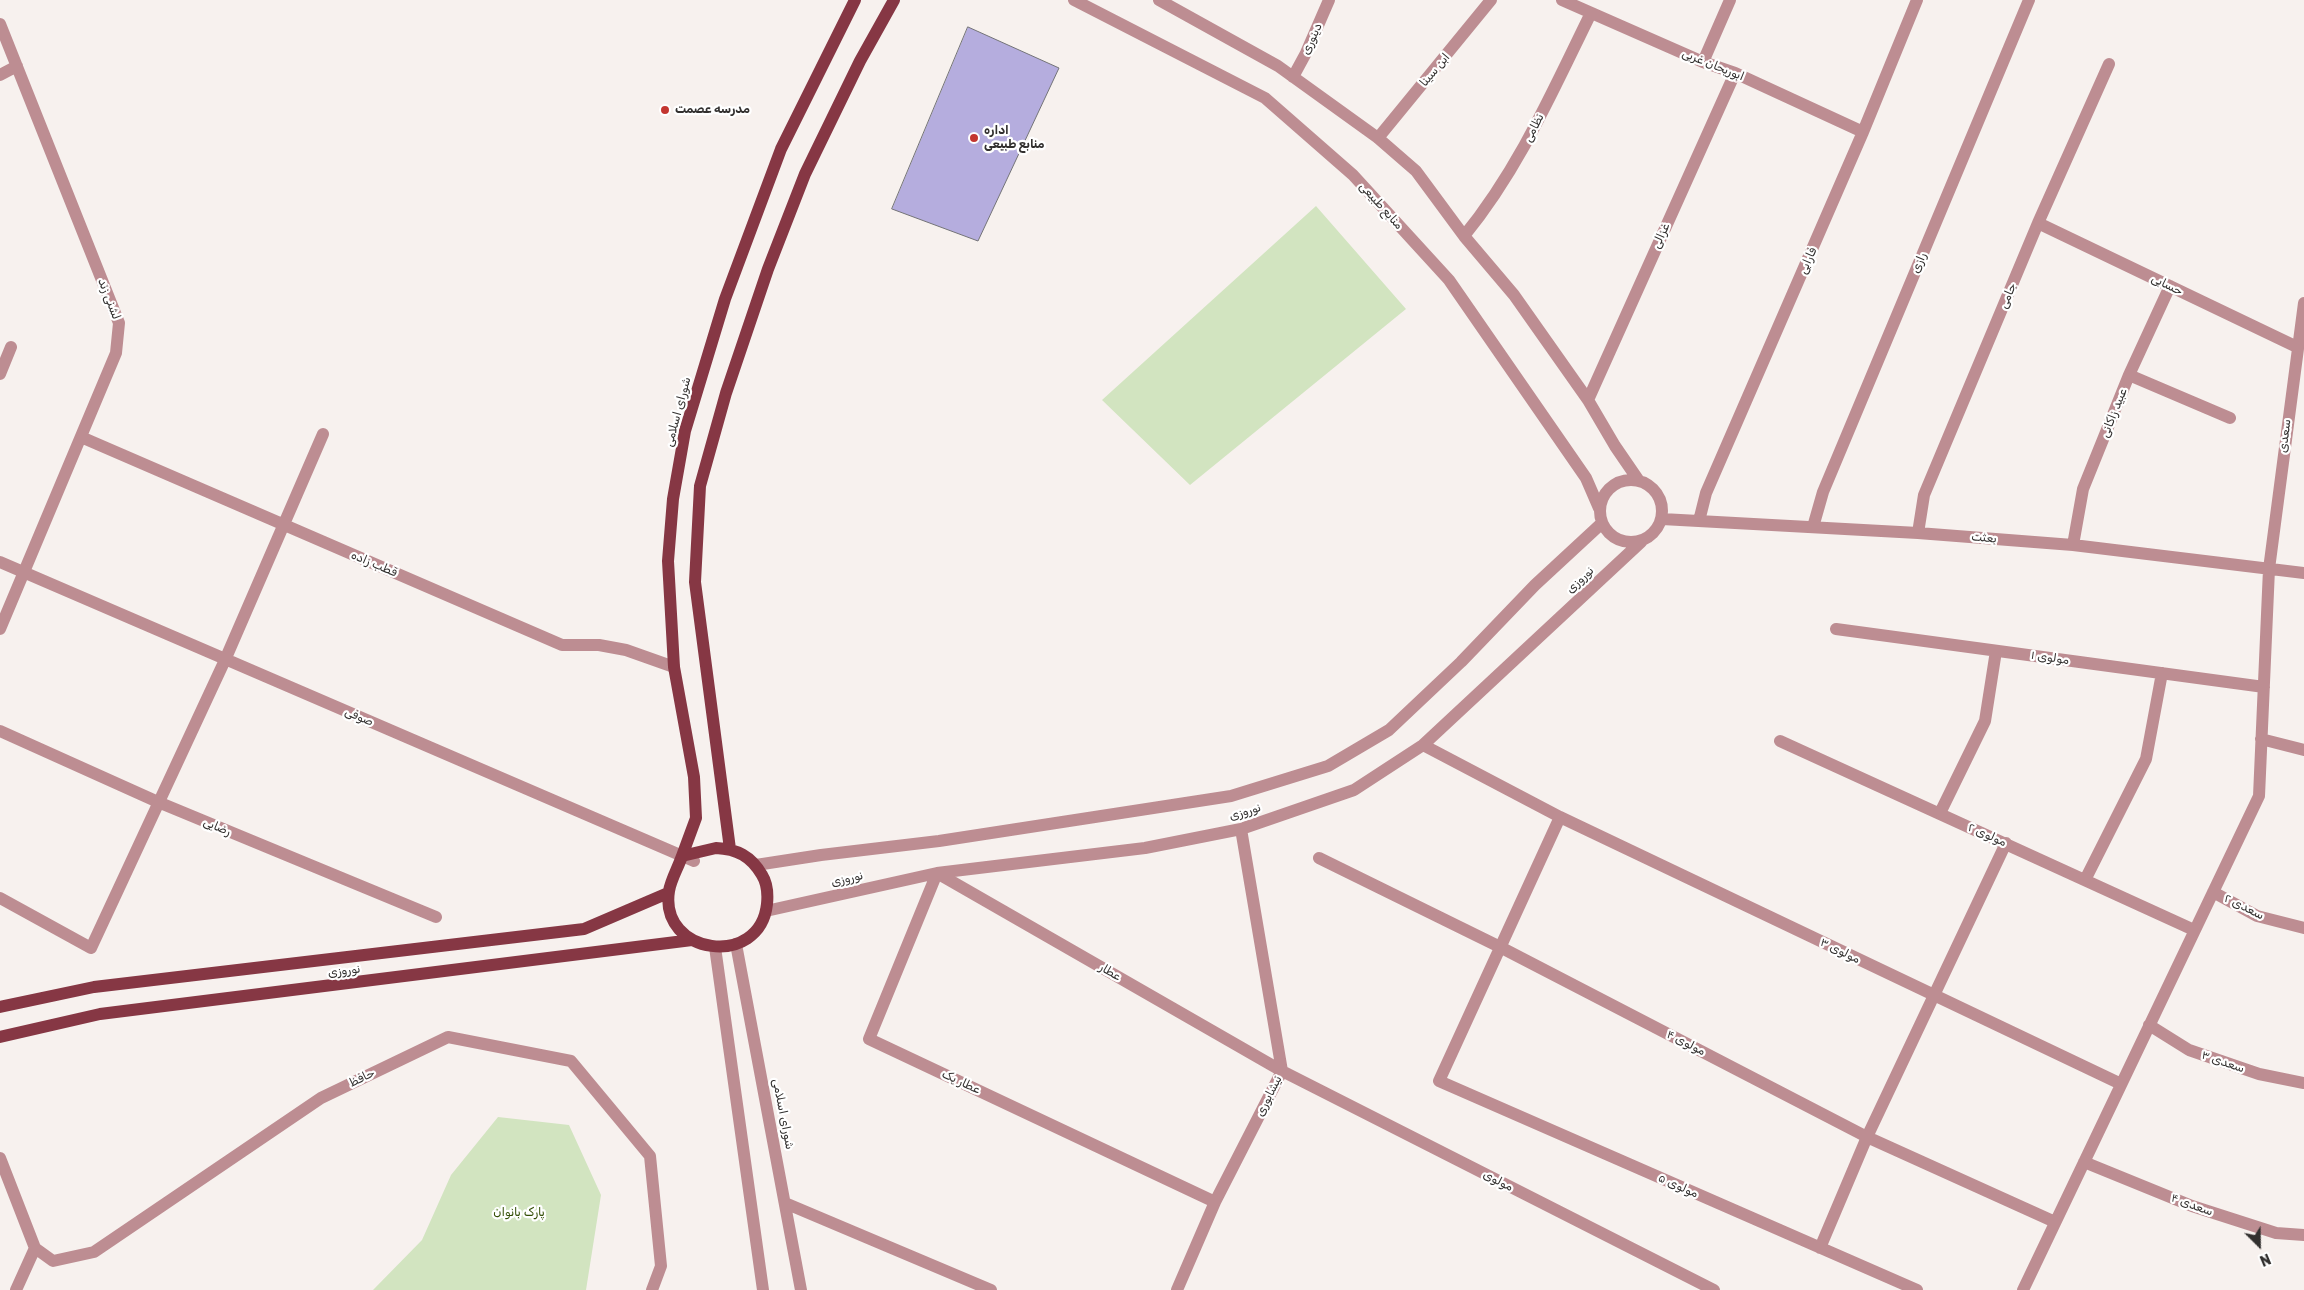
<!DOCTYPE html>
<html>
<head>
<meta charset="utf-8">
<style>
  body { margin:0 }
  #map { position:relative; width:2304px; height:1290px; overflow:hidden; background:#f7f1ee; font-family:Rubik,sans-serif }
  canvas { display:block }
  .north { position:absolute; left:2234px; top:1220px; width:50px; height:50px; -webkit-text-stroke:4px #fff; paint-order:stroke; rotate:157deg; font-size:14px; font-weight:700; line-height:20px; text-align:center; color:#32302f }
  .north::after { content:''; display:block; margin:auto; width:18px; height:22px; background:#32302f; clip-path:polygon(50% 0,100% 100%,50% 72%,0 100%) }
</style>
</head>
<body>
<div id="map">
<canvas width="2304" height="1290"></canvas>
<div class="north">N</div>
</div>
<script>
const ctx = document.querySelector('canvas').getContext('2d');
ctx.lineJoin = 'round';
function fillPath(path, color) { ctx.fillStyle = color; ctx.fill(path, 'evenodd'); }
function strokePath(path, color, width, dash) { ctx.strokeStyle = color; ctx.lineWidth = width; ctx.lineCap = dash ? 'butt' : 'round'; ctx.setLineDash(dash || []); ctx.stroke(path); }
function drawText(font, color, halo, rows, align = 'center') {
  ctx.font = font + ' Rubik,Vazirmatn,sans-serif'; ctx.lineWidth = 4.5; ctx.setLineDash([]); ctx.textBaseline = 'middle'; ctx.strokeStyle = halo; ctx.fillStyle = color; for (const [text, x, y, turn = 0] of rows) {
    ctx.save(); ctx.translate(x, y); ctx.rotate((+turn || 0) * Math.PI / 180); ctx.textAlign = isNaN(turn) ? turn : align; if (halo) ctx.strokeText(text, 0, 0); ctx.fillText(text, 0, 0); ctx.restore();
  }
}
fillPath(new Path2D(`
  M 1316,206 L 1406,309 L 1190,485 L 1102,400 Z
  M 498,1117 L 569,1125 L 601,1195 L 586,1290 L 373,1290 L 422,1240 L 451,1175 Z`), '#d2e4c0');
const building = new Path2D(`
  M 968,27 L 1059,68 L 978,241 L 892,209 Z`);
fillPath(building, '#b5adde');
strokePath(building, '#737377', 1);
strokePath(new Path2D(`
  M 1074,0 L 1265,98 L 1353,175 L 1449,280 L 1586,478 L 1599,508
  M 1159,0 L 1278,66 L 1378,138 L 1416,171 L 1464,236 L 1514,295 L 1588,400 L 1615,446 L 1639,481
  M 1562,0 L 1703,62 L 1735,73 L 1863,132
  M 0,24 L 119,323 L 116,353 L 0,629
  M 1703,62 L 1730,0
  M 0,75 L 17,66
  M 1293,77 L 1306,53 L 1329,0
  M 1378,138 L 1491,0
  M 2038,223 L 2297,347
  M 1464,236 C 1519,169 1553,90 1591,13
  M 0,374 L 11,347
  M 2129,375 L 2230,418
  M 1588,400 L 1735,73
  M 81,437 L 562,645 L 599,645 L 626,650 L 674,667
  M1600 511a31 31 0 1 1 62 0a31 31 0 1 1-62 0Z
  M 1662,519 L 1918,533 L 2073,545 L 2304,573
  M 1699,521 L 1706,493 L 1863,132 L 1917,0
  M 1813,527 L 1823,492 L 2029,0
  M 1918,533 L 1924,495 L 2038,223 L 2109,64
  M 2073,545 L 2083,489 L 2129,375 L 2170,286
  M 0,562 L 694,861
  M 1836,629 L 2264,687
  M 0,731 L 158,802 L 436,917
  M 2261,739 L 2304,750
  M 1780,741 L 2194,930
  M 1423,745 L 1560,817 L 2121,1084
  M 1940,813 L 1985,721 L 1996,651
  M 1560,817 L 1439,1081 L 1917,1290
  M 1319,858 L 1500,947 L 1867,1137 L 2055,1222
  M 756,865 L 821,855 L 939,841 L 1231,796 L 1328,766 L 1389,730 L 1461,662 L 1535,585 L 1602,523
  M 2085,880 L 2146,759 L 2162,673
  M 2213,892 L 2257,916 L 2304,928
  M 0,898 L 91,948 L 225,660 L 323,434
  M 766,911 L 937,873 L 1145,848 L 1241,829 L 1354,790 L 1423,745 L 1641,542
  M 736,944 L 801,1290
  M 715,947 L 763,1290
  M 2149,1025 L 2189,1050 L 2259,1074 L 2304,1083
  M 0,1158 L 35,1248 L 53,1261 L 94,1252 L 321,1098 L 448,1037 L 571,1061 L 650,1156 L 661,1266 L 652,1290
  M 2084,1162 L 2192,1206 L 2276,1233 L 2304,1235
  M 1215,1202 L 869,1039 L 937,873 L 1282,1071 L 1714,1290
  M 785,1203 L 991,1290
  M 1820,1248 L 1867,1137 L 2006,843
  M 16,1290 L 35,1248
  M 1177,1290 L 1215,1202 L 1282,1071 L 1241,829
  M 2023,1290 L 2259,796 L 2269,569 L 2304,303`), '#bd8d92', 12);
strokePath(new Path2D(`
  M 716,848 C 737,849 751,856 762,875 C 767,883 768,894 767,904 C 760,969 659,955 669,891 C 671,879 678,868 682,856 Z
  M 730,849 L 695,582 L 700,486 L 726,393 L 768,269 L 805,174 L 860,61 L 894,0
  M 682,856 L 696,818 L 694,777 L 674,667 L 668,561 L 673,499 L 685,431 L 725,299 L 781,149 L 855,0
  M 0,1007 L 94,987 L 584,929 L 668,893
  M 0,1037 L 100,1014 L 692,940`), '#863744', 12);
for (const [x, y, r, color] of [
  [665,110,5,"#c3352f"],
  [974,138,5,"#c3352f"]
]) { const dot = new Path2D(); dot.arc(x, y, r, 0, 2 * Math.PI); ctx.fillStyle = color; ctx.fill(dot); strokePath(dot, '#fff', 2); }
drawText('12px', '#32302f', '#fff', [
  ["دینوری",1312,39,-65],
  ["ابوریحان غربی",1713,65,22],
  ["ابن سینا",1435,70,-50],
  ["نظامی",1534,128,-63],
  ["منابع طبیعی",1381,206,48],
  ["غزالی",1661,236,-66],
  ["فارابی",1808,261,-66],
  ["رازی",1919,263,-67],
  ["حسابی",2167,285,26],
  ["جامی",2008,296,-67],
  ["لشنی زند",109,299,69],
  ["شورای اسلامی",678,412,-75],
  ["عبید زاکانی",2114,413,-68],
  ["سعدی",2285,436,-83],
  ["بعثت",1984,538,5],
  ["قطب زاده",374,564,23],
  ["نوروزی",1580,580,-43],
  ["مولوی ۱",2050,658,8],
  ["صوفی",359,717,23],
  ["نوروزی",1245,812,-17],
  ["رضایی",217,827,23],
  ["مولوی ۲",1987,835,24],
  ["نوروزی",847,879,-13],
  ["سعدی ۲",2244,907,26],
  ["مولوی ۳",1840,951,26],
  ["نوروزی",344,971,-7],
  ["عطار",1110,972,30],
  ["مولوی ۴",1686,1043,27],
  ["سعدی ۳",2223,1062,19],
  ["حافظ",362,1078,-26],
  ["عطار یک",961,1082,25],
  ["نیشابوری",1269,1096,-63],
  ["شورای اسلامی",783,1114,79],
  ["مولوی",1498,1181,27],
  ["مولوی ۵",1678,1186,24],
  ["سعدی ۴",2192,1205,20]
]);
drawText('bold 12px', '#32302f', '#fff', [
  ["مدرسه عصمت",675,110],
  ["اداره",984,131],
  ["منابع طبیعی",984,145]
], 'left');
drawText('12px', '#334e05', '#fff', [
  ["پارک بانوان",519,1213]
]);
</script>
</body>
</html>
